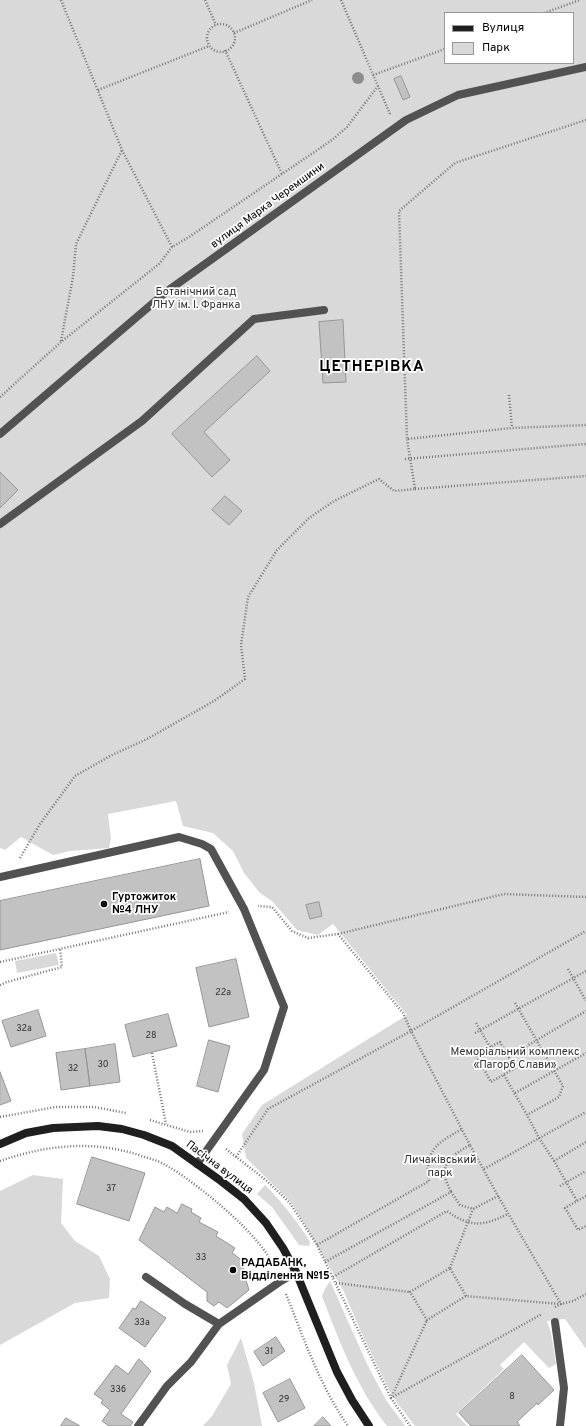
<!DOCTYPE html>
<html>
<head>
<meta charset="utf-8">
<style>
  body { margin:0 }
  #map { position:relative; width:586px; height:1426px; overflow:hidden; background:#fff; font-family:Overpass,sans-serif }
  canvas { display:block }
  .legend { position:absolute; left:444px; top:12px; width:130px; height:52px; box-sizing:border-box; background:#fff; border:1px solid #999; margin:0; padding:5px 7px; list-style:none; font-size:12px; color:#000 }
  .legend li { display:flex; align-items:center; gap:8px; height:20px }
  .legend b { width:20px; border:1px solid #999 }
</style>
</head>
<body>
<div id="map">
<canvas width="586" height="1426"></canvas>
<ul class="legend">
<li><b style="height:5px;background:#1f1f1f"></b>Вулиця</li>
<li><b style="height:11px;background:#d9d9d9"></b>Парк</li>
</ul>
</div>
<script>
const ctx = document.querySelector('canvas').getContext('2d');
ctx.lineJoin = 'round';
function fillPath(path, color) { ctx.fillStyle = color; ctx.fill(path, 'evenodd'); }
function strokePath(path, color, width, dash) { ctx.strokeStyle = color; ctx.lineWidth = width; ctx.lineCap = dash ? 'butt' : 'round'; ctx.setLineDash(dash || []); ctx.stroke(path); }
function drawText(font, color, halo, rows, align = 'center') {
  ctx.font = font + ' Overpass,sans-serif'; ctx.lineWidth = 3.5; ctx.setLineDash([]); ctx.textBaseline = 'middle'; ctx.strokeStyle = halo; ctx.fillStyle = color; for (const [text, x, y, turn = 0] of rows) {
    ctx.save(); ctx.translate(x, y); ctx.rotate((+turn || 0) * Math.PI / 180); ctx.textAlign = isNaN(turn) ? turn : align; if (halo) ctx.strokeText(text, 0, 0); ctx.fillText(text, 0, 0); ctx.restore();
  }
}
fillPath(new Path2D(`
  M 0,0 L 586,0 L 586,1349 L 565,1319 L 547,1321 L 551,1333 L 556,1364 L 549,1368 L 524,1342 L 500,1365 L 504,1369 L 456,1414 L 467,1426 L 415,1426 L 398,1404 L 389,1390 L 362,1334 L 343,1290 L 292,1203 L 246,1158 L 242,1134 L 262,1105 L 407,1015 L 333,924 L 318,935 L 297,930 L 273,902 L 260,893 L 244,873 L 233,851 L 213,833 L 183,826 L 176,801 L 108,814 L 111,838 L 109,848 L 70,851 L 53,855 L 21,837 L 5,850 L 0,848 ZM 445,13 L 573,13 L 573,63 L 445,63 Z
  M 56,953 L 59,965 L 17,973 L 15,961 Z
  M 33,1175 L 63,1179 L 61,1223 L 75,1241 L 99,1256 L 110,1279 L 109,1298 L 75,1303 L 0,1345 L 0,1191 Z
  M 265,1185 C 283,1203 297,1221 310,1242 L 309,1246 L 299,1245 L 272,1207 L 257,1194 Z
  M 330,1281 L 367,1364 L 386,1400 L 405,1426 L 387,1426 C 357,1388 339,1341 322,1296 L 325,1289 Z
  M 241,1338 L 254,1383 L 262,1426 L 203,1426 L 212,1416 L 231,1384 L 227,1365 Z`), '#d9d9d9');
const building = new Path2D(`
  M 401,76 L 410,97 L 403,100 L 394,79 Z
  M 343,320 L 346,382 L 323,383 L 319,322 Z
  M 257,356 L 270,371 L 204,432 L 230,460 L 212,477 L 172,434 Z
  M 0,472 L 18,490 L 0,508 Z
  M 225,496 L 242,511 L 229,525 L 212,510 Z
  M 200,859 L 209,906 L 0,950 L 0,901 Z
  M 319,902 L 322,916 L 310,919 L 306,905 Z
  M 236,959 L 249,1017 L 209,1027 L 196,968 Z
  M 38,1010 L 46,1036 L 11,1047 L 2,1021 Z
  M 168,1014 L 177,1046 L 133,1057 L 125,1025 Z
  M 209,1040 L 230,1046 L 218,1092 L 197,1086 Z
  M 115,1044 L 120,1082 L 90,1086 L 85,1049 Z
  M 85,1049 L 90,1086 L 61,1090 L 56,1053 Z
  M 0,1072 L 11,1101 L 0,1105 Z
  M 92,1157 L 145,1173 L 129,1221 L 77,1204 Z
  M 182,1204 L 192,1209 L 191,1212 L 201,1218 L 199,1222 L 218,1232 L 216,1236 L 235,1248 L 232,1253 L 246,1263 L 242,1267 L 250,1277 L 246,1280 L 249,1290 L 227,1308 L 219,1302 L 214,1306 L 211,1304 L 207,1301 L 207,1292 L 139,1240 L 155,1207 L 164,1212 L 167,1207 L 177,1213 Z
  M 141,1301 L 166,1318 L 145,1347 L 119,1328 L 133,1308 L 135,1309 Z
  M 276,1337 L 285,1351 L 263,1366 L 254,1352 Z
  M 522,1355 L 554,1390 L 538,1405 L 537,1403 L 517,1422 L 520,1426 L 471,1426 L 459,1413 Z
  M 139,1359 L 151,1371 L 121,1414 L 133,1422 L 130,1426 L 109,1426 L 102,1421 L 110,1410 L 101,1403 L 103,1400 L 94,1394 L 116,1365 L 128,1374 Z
  M 290,1379 L 305,1408 L 278,1422 L 263,1393 Z
  M 323,1417 L 331,1426 L 314,1426 Z
  M 66,1418 L 80,1426 L 61,1426 Z`);
fillPath(building, '#c2c2c2');
strokePath(building, '#969696', 1);
strokePath(new Path2D(`
  M 61,0 L 122,150 L 172,247 L 189,237 L 332,140 L 347,127 L 378,86
  M 205,0 L 216,25
  M 341,0 L 390,114
  M 544,13 L 580,0
  M207 38a14 14 0 1 1 28 0a14 14 0 1 1-28 0Z
  M 234,33 L 312,0
  M 225,50 L 282,174
  M 373,75 L 445,49
  M 98,90 L 209,46
  M 586,120 L 455,163 L 399,211 L 407,439 L 512,428 L 586,425
  M 61,341 L 73,277 L 76,244 L 122,150
  M 509,395 L 512,428
  M 0,397 L 61,342 L 159,264 L 172,247
  M 417,458 L 586,444
  M 415,489 L 586,476
  M 20,858 L 40,824 L 75,776 L 110,756 L 147,739 L 214,701 L 245,679 L 241,645 L 248,597 L 277,550 L 309,518 L 334,501 L 379,479 L 394,491 L 415,489 L 407,439
  M 338,934 L 504,894 L 586,897
  M 0,962 L 229,912
  M 568,969 L 586,1001
  M 0,985 L 7,982 L 62,967 L 60,949
  M 515,1003 L 563,1086 L 559,1097 L 527,1115
  M 476,1023 L 490,1047 L 476,1055 L 491,1082 L 515,1068 L 500,1042 L 490,1047
  M 475,1033 L 586,971
  M 152,1053 L 166,1124
  M 508,1057 L 586,1011
  M 504,1075 L 527,1115 L 539,1138 L 554,1161 L 577,1201
  M 515,1093 L 586,1053
  M 0,1117 L 56,1107 L 94,1107 L 126,1113
  M 150,1120 L 190,1132 L 203,1131
  M 470,1145 L 411,1031 L 586,931
  M 226,1149 L 267,1181 L 290,1203 L 317,1245 L 391,1398 L 542,1314
  M 236,1157 L 268,1109 L 411,1031 L 403,1013 L 338,934 L 308,938 L 292,931 L 272,907 L 258,906
  M 0,1161 C 46,1145 92,1140 139,1155 C 146,1158 153,1159 160,1162 C 181,1173 201,1189 219,1204 C 241,1223 261,1242 275,1267
  M 554,1161 L 586,1142
  M 484,1169 L 586,1112
  M 560,1186 L 586,1171
  M 586,1196 L 565,1208 L 578,1230 L 586,1226
  M 317,1245 L 429,1181 C 424,1149 438,1143 462,1129
  M 325,1262 L 451,1192 L 460,1205 L 473,1209 L 498,1196 L 470,1145 C 458,1152 442,1160 445,1177 C 446,1182 449,1187 451,1192
  M 450,1268 L 473,1209
  M 333,1277 L 447,1211 C 470,1228 484,1226 508,1214
  M 336,1283 L 410,1292
  M 286,1294 C 304,1339 320,1386 348,1426
  M 466,1296 L 450,1268 L 410,1292 L 427,1320 L 466,1296 L 561,1304 L 498,1196
  M 555,1307 L 561,1304 L 573,1301 L 586,1294
  M 410,1426 L 391,1398 L 427,1320`), '#747474', 2.5, [1, 2]);
strokePath(new Path2D(`
  M 0,434 L 166,292 L 406,120 L 458,95 L 586,67
  M 0,524 L 142,421 L 254,319 L 324,310
  M 0,877 L 179,837 L 202,844 L 211,849 L 244,909 L 284,1007 L 264,1070 L 197,1164
  M 146,1277 L 185,1304 L 219,1324
  M 555,1322 L 564,1388 L 560,1426
  M 138,1426 L 167,1386 L 191,1362 L 219,1324 L 281,1281 L 296,1272`), '#525252', 8);
strokePath(new Path2D(`
  M 0,1144 L 26,1133 L 53,1128 L 98,1126 L 122,1129 L 144,1135 L 172,1146 L 221,1181 L 244,1199 L 266,1223 L 283,1248 L 296,1272 L 337,1372 L 352,1400 L 369,1426`), '#1f1f1f', 8);
strokePath(new Path2D(`
  M 405,459 L 417,458`), '#747474', 2.5, [1, 2]);
ctx.fillStyle = '#8d8d8d';
for (const [x, y] of [
  [358,78]
]) { ctx.beginPath(); ctx.arc(x, y, 6, 0, 2 * Math.PI); ctx.fill(); }
for (const [x, y, r, color] of [
  [104,904,4,"#000"],
  [233,1270,4,"#000"]
]) { const dot = new Path2D(); dot.arc(x, y, r, 0, 2 * Math.PI); ctx.fillStyle = color; ctx.fill(dot); strokePath(dot, '#fff', 1.5); }
drawText('9px', '#303030', null, [
  ["22а",223,993],
  ["32а",24,1029],
  ["28",151,1036],
  ["30",103,1065],
  ["32",73,1069],
  ["37",111,1189],
  ["33",201,1258],
  ["33а",142,1323],
  ["31",269,1352],
  ["33б",118,1390],
  ["8",512,1397],
  ["29",284,1400]
]);
drawText('11px', '#000', '#fff', [
  ["вулиця Марка Черемшини",268,206,-36],
  ["Пасічна вулиця",219,1168,37]
]);
drawText('11px', '#303030', '#fff', [
  ["Ботанічний сад",196,293],
  ["ЛНУ ім. І. Франка",196,306],
  ["Меморіальний комплекс",515,1053],
  ["«Пагорб Слави»",515,1066],
  ["Личаківський",440,1161],
  ["парк",440,1174]
]);
drawText('bold 11px', '#000', '#fff', [
  ["Гуртожиток",112,898],
  ["№4 ЛНУ",112,911],
  ["РАДАБАНК,",241,1264],
  ["Відділення №15",241,1277]
], 'left');
ctx.letterSpacing = '1px';
drawText('bold 15px', '#000', '#fff', [
  ["ЦЕТНЕРІВКА",372,368]
]);
ctx.letterSpacing = '0px';
</script>
</body>
</html>
